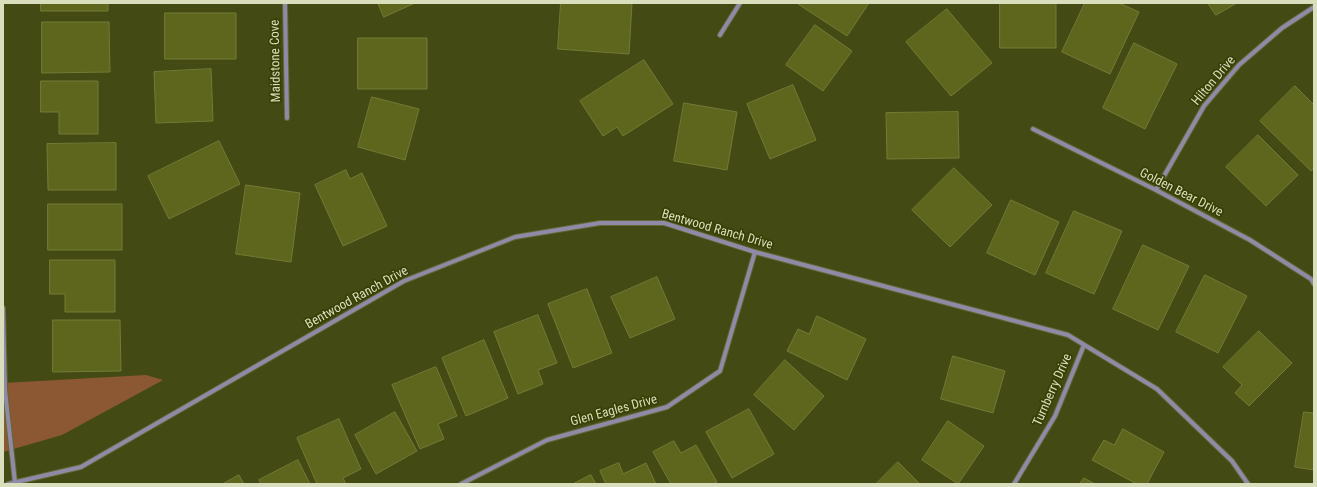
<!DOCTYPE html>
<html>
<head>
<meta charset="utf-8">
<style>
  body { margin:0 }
  #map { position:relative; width:1317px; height:487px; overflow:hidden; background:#444a14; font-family:"Roboto Condensed",sans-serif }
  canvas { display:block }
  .frame { position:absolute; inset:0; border:4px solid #d9dfbc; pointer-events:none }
</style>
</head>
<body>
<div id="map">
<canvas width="1317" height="487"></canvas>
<div class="frame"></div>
</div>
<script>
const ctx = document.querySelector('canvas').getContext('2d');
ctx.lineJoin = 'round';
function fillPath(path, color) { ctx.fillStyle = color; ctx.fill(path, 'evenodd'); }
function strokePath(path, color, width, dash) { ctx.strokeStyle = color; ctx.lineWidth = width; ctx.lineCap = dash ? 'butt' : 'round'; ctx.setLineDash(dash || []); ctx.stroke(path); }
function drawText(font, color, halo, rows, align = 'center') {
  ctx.font = font + ' "Roboto Condensed",sans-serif'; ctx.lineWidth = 3.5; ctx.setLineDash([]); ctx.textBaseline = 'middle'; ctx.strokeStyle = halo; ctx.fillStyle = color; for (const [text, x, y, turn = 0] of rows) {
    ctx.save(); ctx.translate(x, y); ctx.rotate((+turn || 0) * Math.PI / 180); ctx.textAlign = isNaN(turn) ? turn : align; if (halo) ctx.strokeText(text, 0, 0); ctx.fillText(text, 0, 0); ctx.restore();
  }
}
fillPath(new Path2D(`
  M 146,375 L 163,380 L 62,435 L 3,452 L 3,383 Z`), '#8b5833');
const building = new Path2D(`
  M 41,3 L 108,3 L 108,11 L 41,11 Z
  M 378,3 L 415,3 L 384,17 Z
  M 561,3 L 632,3 L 629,54 L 558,49 Z
  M 798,3 L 869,3 L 847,36 L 798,4 Z
  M 1000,3 L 1056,3 L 1056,48 L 1000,48 Z
  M 1085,3 L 1119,3 L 1139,12 L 1110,74 L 1062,52 Z
  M 1208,3 L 1237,3 L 1216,15 Z
  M 947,9 L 992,63 L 951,96 L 906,42 Z
  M 165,13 L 236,13 L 236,59 L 165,59 Z
  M 42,22 L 109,22 L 110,72 L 42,73 Z
  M 815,25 L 852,51 L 823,91 L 786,65 Z
  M 358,38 L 427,38 L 427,89 L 358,89 Z
  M 1134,43 L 1177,64 L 1145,129 L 1103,108 Z
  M 644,60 L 673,104 L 623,136 L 617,127 L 603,136 L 580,101 Z
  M 211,69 L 213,121 L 156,123 L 154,72 Z
  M 41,81 L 98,81 L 98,134 L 59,134 L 59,112 L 41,112 Z
  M 793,85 L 816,140 L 770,159 L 747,104 Z
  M 1295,86 L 1314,105 L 1314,168 L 1311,171 L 1260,121 Z
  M 372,97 L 419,109 L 405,160 L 358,147 Z
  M 684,103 L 737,112 L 727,170 L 674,161 Z
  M 958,112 L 959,158 L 887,159 L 886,113 Z
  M 1258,135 L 1298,175 L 1266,206 L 1226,167 Z
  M 219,141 L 240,184 L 169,219 L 148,176 Z
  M 116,143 L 116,190 L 48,190 L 47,144 Z
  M 954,168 L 992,205 L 950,247 L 912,210 Z
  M 346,170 L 350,179 L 362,173 L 387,226 L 343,246 L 315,185 Z
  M 246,185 L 300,193 L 291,262 L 236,254 Z
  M 1011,200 L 1059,222 L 1035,275 L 987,253 Z
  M 48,204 L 122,204 L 122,250 L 48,250 Z
  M 1074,211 L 1122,231 L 1094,294 L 1046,273 Z
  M 1143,245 L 1189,266 L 1158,330 L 1113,309 Z
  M 50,260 L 115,260 L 115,312 L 65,312 L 65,294 L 50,294 Z
  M 1205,275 L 1247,296 L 1218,353 L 1176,332 Z
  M 657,277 L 675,319 L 630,338 L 611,297 Z
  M 587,289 L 612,353 L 573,368 L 548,304 Z
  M 538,315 L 557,363 L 538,370 L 543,384 L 518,394 L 494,332 Z
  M 817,316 L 866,339 L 847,380 L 787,351 L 798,329 L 809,334 Z
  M 53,320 L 120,320 L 121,371 L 53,372 Z
  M 1259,331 L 1292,363 L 1249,406 L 1235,393 L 1242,385 L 1223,367 Z
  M 484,340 L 508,398 L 466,416 L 442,358 Z
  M 953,356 L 1005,371 L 993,413 L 941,399 Z
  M 785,360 L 824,396 L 794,430 L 754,395 Z
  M 436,367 L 457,416 L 438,424 L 444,439 L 420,449 L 392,385 Z
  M 749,409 L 774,454 L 732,478 L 706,432 Z
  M 395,412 L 417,451 L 376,474 L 355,435 Z
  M 1304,412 L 1314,413 L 1314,470 L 1295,467 Z
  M 339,419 L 361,469 L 343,478 L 346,484 L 317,484 L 297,438 Z
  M 948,421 L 984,446 L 958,484 L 922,460 Z
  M 1123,429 L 1164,452 L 1147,484 L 1137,484 L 1092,460 L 1104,440 L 1114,445 Z
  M 674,441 L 681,453 L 696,445 L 717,482 L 712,484 L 671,484 L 653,452 Z
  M 298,460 L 310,484 L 261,484 L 259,480 Z
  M 898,462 L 920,484 L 876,484 Z
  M 619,463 L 623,474 L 646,463 L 656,484 L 606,484 L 600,471 Z
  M 239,475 L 244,484 L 223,484 Z
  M 591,475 L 596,484 L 573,484 Z
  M 1084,478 L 1095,484 L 1080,484 Z`);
fillPath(building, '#5e661e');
strokePath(building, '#737b35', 1);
const minor = new Path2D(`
  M 285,3 L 287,118
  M 720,35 L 740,3
  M 1033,129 L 1156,190 L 1250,240 L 1311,279 L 1314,284
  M 1156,190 L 1204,106 L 1239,65 L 1282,28 L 1314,7
  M 3,308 L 5,390 L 15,483
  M 8,484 L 81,467 L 404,281 L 515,237 L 600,223 L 664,223 L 755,252 L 1068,335 L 1157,389 L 1232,461 L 1248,484
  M 461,484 L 547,440 L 667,407 L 720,371 L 755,252
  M 1014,484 L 1055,416 L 1084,345`);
strokePath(minor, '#626836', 6);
strokePath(minor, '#908aa7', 4);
drawText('13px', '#d9dfbc', '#3a3f06', [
  ["Maidstone Cove",276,61,-91],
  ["Hilton Drive",1214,81,-50],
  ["Golden Bear Drive",1181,193,27],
  ["Bentwood Ranch Drive",717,230,16],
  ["Bentwood Ranch Drive",357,298,-29],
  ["Turnberry Drive",1053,390,-66],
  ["Glen Eagles Drive",614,411,-15]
]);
</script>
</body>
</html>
